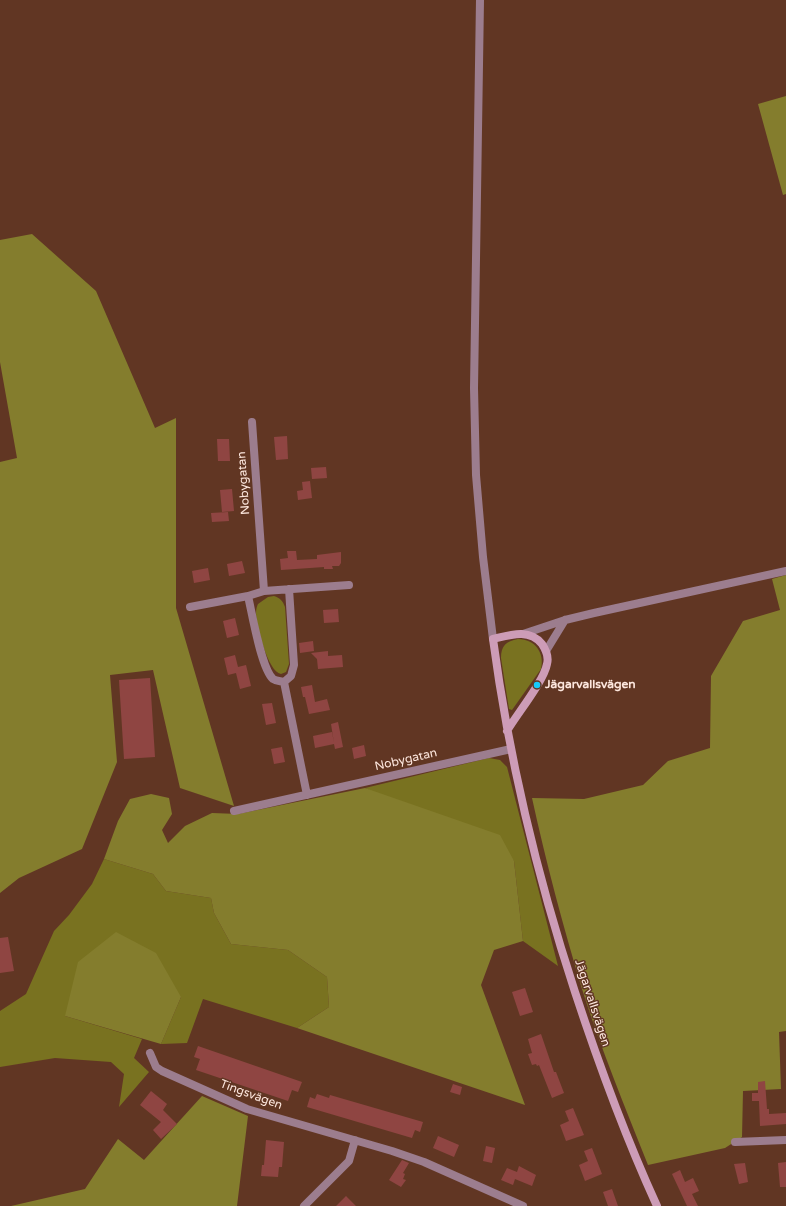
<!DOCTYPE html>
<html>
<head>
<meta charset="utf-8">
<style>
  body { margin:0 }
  canvas { display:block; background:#613623 }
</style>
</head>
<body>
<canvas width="786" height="1206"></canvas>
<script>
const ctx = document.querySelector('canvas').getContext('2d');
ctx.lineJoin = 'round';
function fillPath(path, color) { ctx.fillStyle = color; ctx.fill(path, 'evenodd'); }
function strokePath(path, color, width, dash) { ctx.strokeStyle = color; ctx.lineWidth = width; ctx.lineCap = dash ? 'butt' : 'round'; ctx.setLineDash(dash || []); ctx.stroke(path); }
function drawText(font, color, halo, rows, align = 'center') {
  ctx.font = font + ' "Varela Round",sans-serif'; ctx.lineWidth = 3; ctx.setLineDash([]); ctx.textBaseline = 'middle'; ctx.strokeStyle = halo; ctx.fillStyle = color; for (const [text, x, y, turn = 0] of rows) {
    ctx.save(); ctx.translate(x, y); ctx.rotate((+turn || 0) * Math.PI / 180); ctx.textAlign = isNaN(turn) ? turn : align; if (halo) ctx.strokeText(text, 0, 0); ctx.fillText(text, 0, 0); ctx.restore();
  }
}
fillPath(new Path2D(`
  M 274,596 C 280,598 283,601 285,607 L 289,664 L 286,672 L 281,674 C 268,672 256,625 256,613 C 256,609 257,606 258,604 L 268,597 Z
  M 518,639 C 535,639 545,653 541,669 L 512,710 L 509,709 L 501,658 C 501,646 506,641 518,639 Z
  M 489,758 L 500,760 L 507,767 L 558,966 L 523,941 L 514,861 L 365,788 Z
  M 104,859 L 153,874 L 166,891 L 211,898 L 214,913 L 231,944 L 288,950 L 327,977 L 329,1007 L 297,1028 L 203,999 L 187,1043 L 161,1044 L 181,997 L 65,1016 L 142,1039 L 134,1058 L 149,1072 L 119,1107 L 124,1074 L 111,1062 L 55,1058 L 0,1067 L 0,1011 L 26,994 L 54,931 L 69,915 L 92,884 Z`), '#797220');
fillPath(new Path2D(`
  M 786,96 L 786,194 L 783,195 L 758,104 Z
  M 32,234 L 96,291 L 155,428 L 176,418 L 176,608 L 234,806 L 180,788 L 153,670 L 110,675 L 117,762 L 82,849 L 19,878 L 0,893 L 0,462 L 17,458 L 0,362 L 0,240 Z
  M 786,575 L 786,1031 L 779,1032 L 781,1089 L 743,1091 L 742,1137 L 725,1148 L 648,1165 C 625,1107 601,1049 582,989 C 563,926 546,862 532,798 L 584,799 L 643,785 L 668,761 L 710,748 L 711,676 L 743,621 L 780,610 L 772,579 Z
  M 365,788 L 500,835 L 514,861 L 523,941 L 494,950 L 481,985 L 525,1105 L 297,1028 L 329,1007 L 327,977 L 288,950 L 231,944 L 214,913 L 211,898 L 166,891 L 153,874 L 104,859 L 118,821 L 130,799 L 151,794 L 169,798 L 172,814 L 162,830 L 168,843 L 185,826 L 212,813 L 238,814 Z
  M 116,932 L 156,953 L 181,997 L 161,1044 L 65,1016 L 78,962 Z
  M 202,1096 L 248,1116 L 237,1206 L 11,1206 L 85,1189 L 118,1139 L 144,1160 Z`), '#847d2d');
fillPath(new Path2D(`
  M 287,436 L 288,459 L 276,460 L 274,437 Z
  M 217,439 L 229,439 L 230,461 L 218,461 Z
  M 326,467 L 327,478 L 312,479 L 311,468 Z
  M 310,481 L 312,498 L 298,500 L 297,491 L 303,490 L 302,482 Z
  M 232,489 L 234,511 L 222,512 L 220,490 Z
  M 228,512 L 229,521 L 212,522 L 211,513 Z
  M 287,551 L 296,551 L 297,560 L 317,559 L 317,555 L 341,552 L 341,563 L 339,566 L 332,566 L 333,569 L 324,569 L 324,567 L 281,570 L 280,559 L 288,558 Z
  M 242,561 L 245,573 L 229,576 L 227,564 Z
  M 208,568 L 210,580 L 194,583 L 192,571 Z
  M 338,609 L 339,622 L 324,623 L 323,610 Z
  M 235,618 L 239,635 L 227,638 L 223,621 Z
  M 313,641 L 314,651 L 300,653 L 299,643 Z
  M 328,651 L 328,656 L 342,655 L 343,667 L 318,669 L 317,659 L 311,653 Z
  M 235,655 L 238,667 L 246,665 L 251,686 L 240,689 L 236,673 L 228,675 L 224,658 Z
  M 150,678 L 155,757 L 124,759 L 119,680 Z
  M 312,685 L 315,702 L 327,699 L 330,710 L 309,714 L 305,697 L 303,697 L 301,687 Z
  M 272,703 L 276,723 L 266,725 L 262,704 Z
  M 338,722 L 343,747 L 335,749 L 334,744 L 315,748 L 313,736 L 332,732 L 334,743 L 331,724 Z
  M 364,745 L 366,756 L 354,759 L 352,748 Z
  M 282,747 L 285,762 L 274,764 L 271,749 Z
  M 8,937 L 14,971 L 0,973 L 0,938 Z
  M 525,988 L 533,1012 L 520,1016 L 512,992 Z
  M 541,1034 L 554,1072 L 556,1072 L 564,1093 L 552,1098 L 539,1065 L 537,1066 L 536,1064 L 532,1065 L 528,1054 L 532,1053 L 528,1039 Z
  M 198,1046 L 302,1082 L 298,1092 L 292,1090 L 288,1101 L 196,1070 L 200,1059 L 194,1057 Z
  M 765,1081 L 767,1109 L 769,1109 L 769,1114 L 786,1113 L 786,1124 L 760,1126 L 759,1101 L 752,1101 L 752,1093 L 758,1093 L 758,1082 Z
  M 453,1084 L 462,1087 L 460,1095 L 450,1092 Z
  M 151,1091 L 167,1104 L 163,1110 L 177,1124 L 161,1139 L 153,1130 L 161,1122 L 140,1105 Z
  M 317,1094 L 329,1098 L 330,1095 L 423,1122 L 420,1132 L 415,1130 L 412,1138 L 307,1107 L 310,1097 L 315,1099 Z
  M 573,1108 L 584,1135 L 566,1141 L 560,1125 L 569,1121 L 565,1111 Z
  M 438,1136 L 459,1145 L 454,1157 L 433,1148 Z
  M 266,1140 L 284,1142 L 282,1167 L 279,1167 L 278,1177 L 261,1176 L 262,1165 L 264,1165 Z
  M 486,1146 L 495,1148 L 492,1163 L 483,1161 Z
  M 592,1148 L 602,1174 L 585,1181 L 579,1165 L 588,1161 L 584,1151 Z
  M 402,1160 L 409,1163 L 403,1173 L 405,1174 L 403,1179 L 406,1180 L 401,1187 L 389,1180 Z
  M 786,1162 L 786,1187 L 780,1187 L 778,1163 Z
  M 745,1163 L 748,1182 L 739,1184 L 734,1164 Z
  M 519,1166 L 536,1175 L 532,1186 L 515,1179 L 513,1185 L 501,1180 L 507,1168 L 517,1172 Z
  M 680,1170 L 685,1182 L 693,1178 L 699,1191 L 692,1194 L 698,1206 L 687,1206 L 672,1174 Z
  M 612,1189 L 618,1206 L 608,1206 L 603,1192 Z
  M 346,1196 L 356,1206 L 336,1206 Z`), '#8f4542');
strokePath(new Path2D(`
  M 480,0 L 474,388 L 476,475 L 483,557 L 493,639
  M 252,422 L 264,591
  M 248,596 C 252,613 261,668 273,679 C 276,681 280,681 284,682 L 291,676 L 294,665 L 289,589
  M 190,607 L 248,596 L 264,591 L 349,585
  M 523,634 L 565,620 L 594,613 L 786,571
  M 546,651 L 565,620
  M 284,682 L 307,795
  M 234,811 L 511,749
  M 150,1053 L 156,1067 L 162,1071 L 247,1109 L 392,1151 L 424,1162 L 523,1206
  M 735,1142 L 786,1140
  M 304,1206 L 349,1161 L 355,1140`), '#9c7d8e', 8);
strokePath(new Path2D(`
  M 507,731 C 517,714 544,681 547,664 C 549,657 546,650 542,644 C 529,628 510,635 493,639 C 509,759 537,876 575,992 C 599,1065 625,1136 657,1206`), '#cd9cb7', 8);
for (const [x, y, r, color] of [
  [537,685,4,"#16cafb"]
]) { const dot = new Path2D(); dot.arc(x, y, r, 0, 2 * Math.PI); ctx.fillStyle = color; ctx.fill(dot); strokePath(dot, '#613623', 1.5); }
drawText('12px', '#fde7de', '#613623', [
  ["Nobygatan",244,483,-94],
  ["Nobygatan",406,760,-13],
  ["Jägarvallsvägen",592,1003,72],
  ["Tingsvägen",251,1095,20]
]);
drawText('bold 12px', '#fde7de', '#613623', [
  ["Jägarvallsvägen",545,685]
], 'left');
</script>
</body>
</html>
